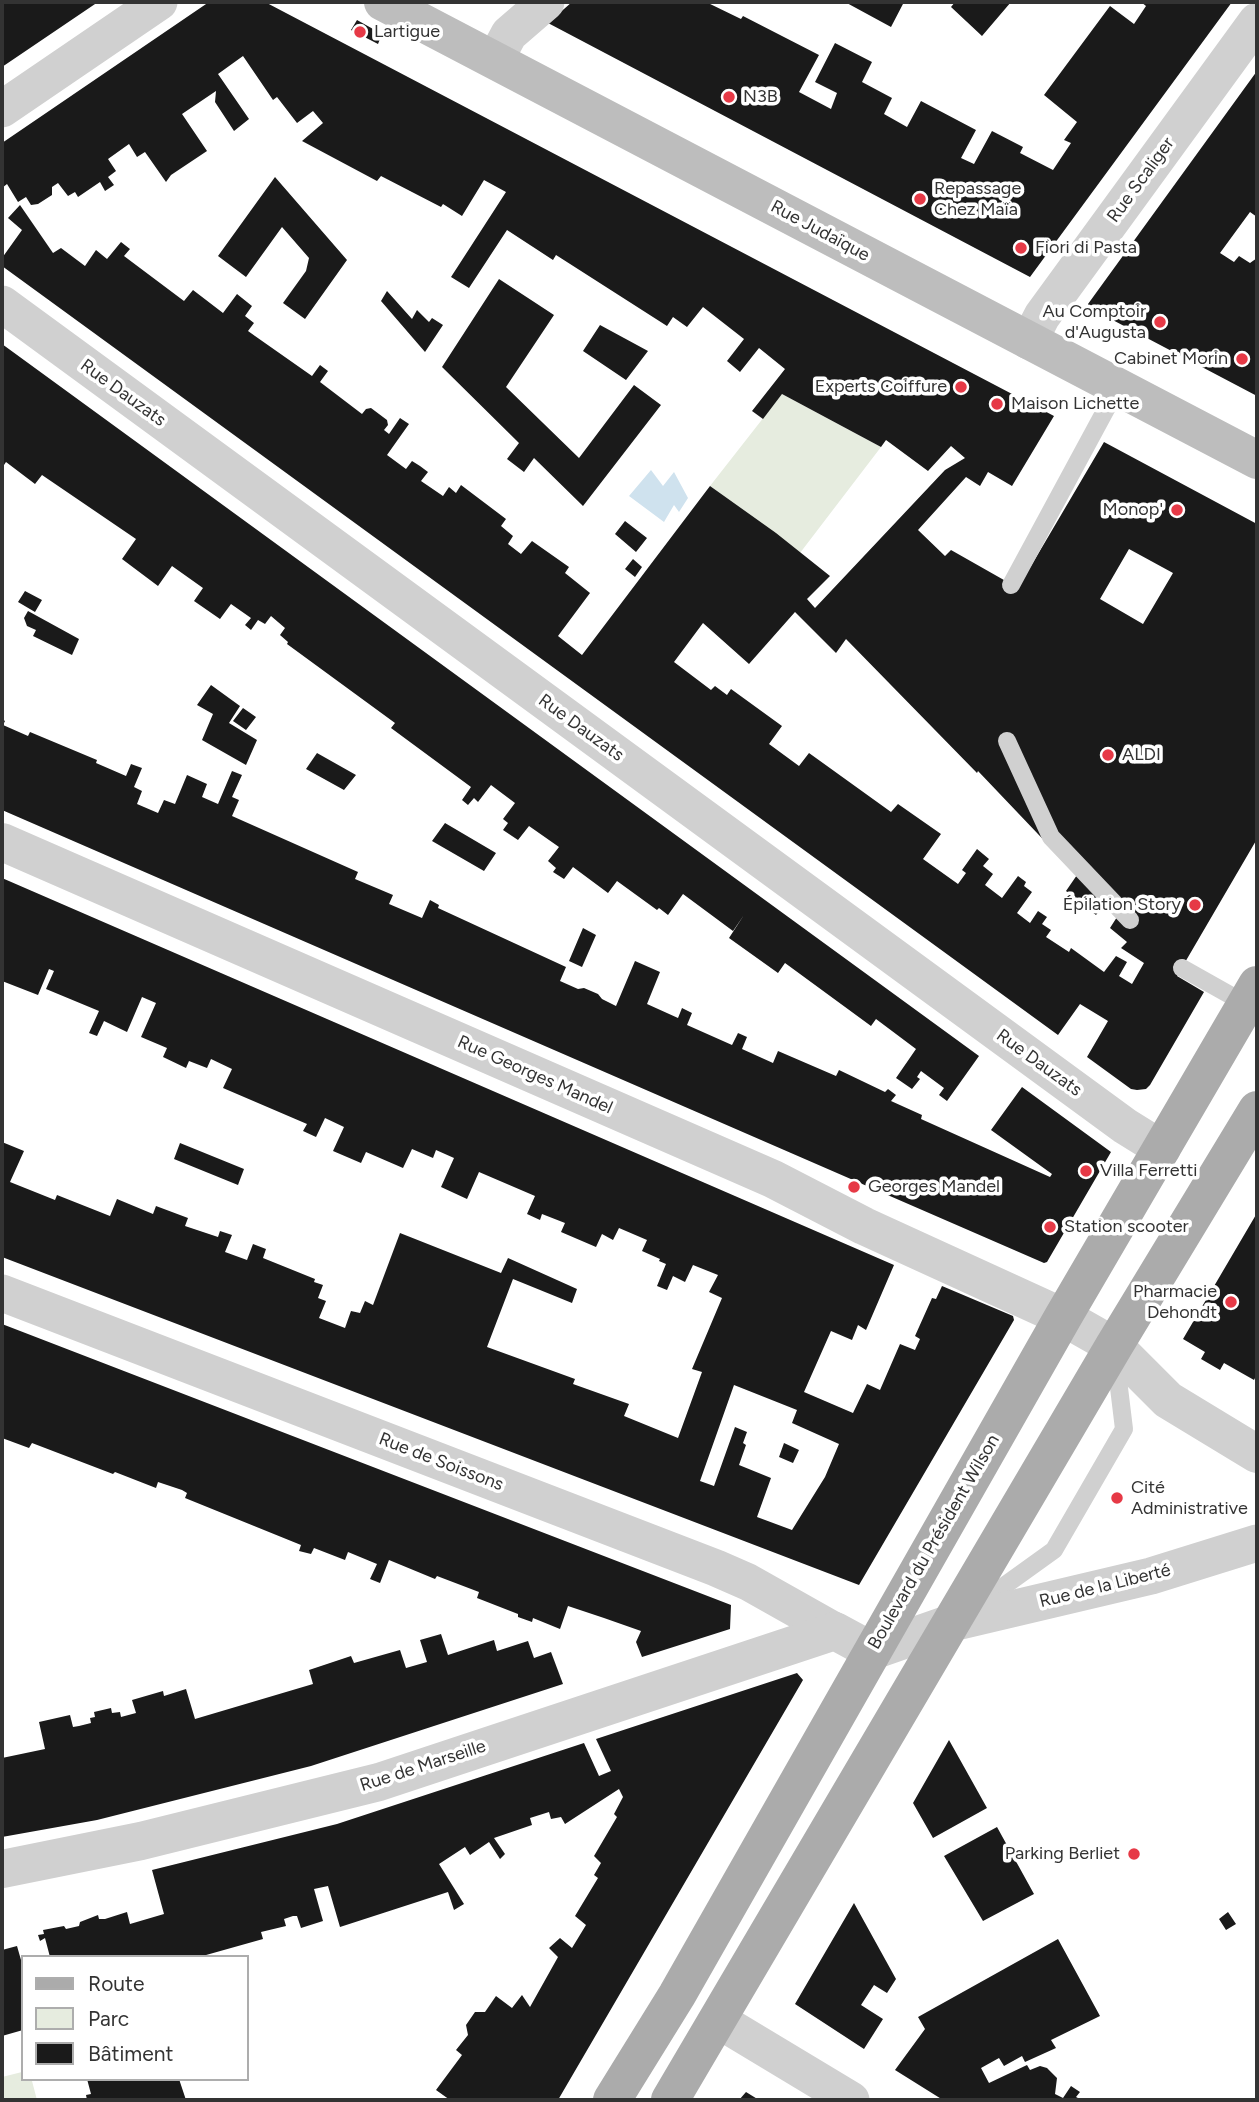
<!DOCTYPE html>
<html>
<head>
<meta charset="utf-8">
<style>
  body { margin:0 }
  #map { position:relative; width:1259px; height:2102px; overflow:hidden; background:#fff; font-family:Figtree,sans-serif }
  canvas { display:block }
  .frame { position:absolute; inset:0; border:4px solid #333; pointer-events:none }
  .legend { position:absolute; left:21px; top:1955px; width:228px; height:126px; box-sizing:border-box; background:#fff; border:2px solid #adadad; margin:0; padding:9px 12px; list-style:none; font-size:21px; color:#333 }
  .legend li { display:flex; align-items:center; gap:14px; height:35px }
  .legend b { width:35px; border:2px solid #adadad }
</style>
</head>
<body>
<div id="map">
<canvas width="1259" height="2102"></canvas>
<div class="frame"></div>
<ul class="legend">
<li><b style="height:9px;background:#ababab"></b>Route</li>
<li><b style="height:19px;background:#e6ecdf"></b>Parc</li>
<li><b style="height:19px;background:#1a1a1a"></b>Bâtiment</li>
</ul>
</div>
<script>
const ctx = document.querySelector('canvas').getContext('2d');
ctx.lineJoin = 'round';
function fillPath(path, color) { ctx.fillStyle = color; ctx.fill(path, 'evenodd'); }
function strokePath(path, color, width, dash) { ctx.strokeStyle = color; ctx.lineWidth = width; ctx.lineCap = dash ? 'butt' : 'round'; ctx.setLineDash(dash || []); ctx.stroke(path); }
function drawText(font, color, halo, rows, align = 'center') {
  ctx.font = font + ' Figtree,sans-serif'; ctx.lineWidth = 7; ctx.setLineDash([]); ctx.textBaseline = 'middle'; ctx.strokeStyle = halo; ctx.fillStyle = color; for (const [text, x, y, turn = 0] of rows) {
    ctx.save(); ctx.translate(x, y); ctx.rotate((+turn || 0) * Math.PI / 180); ctx.textAlign = isNaN(turn) ? turn : align; if (halo) ctx.strokeText(text, 0, 0); ctx.fillText(text, 0, 0); ctx.restore();
  }
}
fillPath(new Path2D(`
  M 782,394 L 881,447 L 800,553 L 710,486 Z
  M 22,2072 L 23,2079 L 32,2081 L 37,2100 L 2,2100 L 2,2077 Z`), '#e6ecdf');
fillPath(new Path2D(`
  M 651,470 L 663,486 L 674,472 L 688,498 L 679,512 L 674,505 L 664,522 L 629,496 Z`), '#cfe2ee');
fillPath(new Path2D(`
  M 2,2 L 98,2 L 2,67 Z
  M 209,2 L 265,2 L 1054,416 L 1012,486 L 988,472 L 980,486 L 966,477 L 918,530 L 945,556 L 951,550 L 1018,588 L 1104,442 L 1257,524 L 1257,839 L 1177,976 L 1204,992 L 1150,1085 L 1146,1089 L 1137,1090 L 1131,1089 L 1087,1057 L 1108,1021 L 1080,1004 L 1058,1035 L 2,266 L 2,258 L 22,230 L 8,218 L 20,205 L 53,253 L 61,248 L 85,266 L 96,250 L 107,259 L 121,242 L 130,249 L 124,256 L 184,301 L 193,290 L 223,313 L 237,294 L 252,306 L 245,316 L 254,323 L 248,331 L 255,336 L 312,376 L 320,365 L 328,371 L 320,382 L 362,414 L 366,409 L 371,408 L 387,420 L 388,425 L 384,430 L 389,434 L 400,418 L 409,424 L 387,455 L 406,469 L 412,461 L 420,466 L 428,472 L 421,481 L 443,496 L 449,487 L 456,493 L 461,485 L 506,519 L 501,526 L 513,536 L 508,544 L 521,554 L 532,541 L 569,567 L 565,573 L 590,593 L 558,636 L 582,655 L 710,486 L 776,533 L 830,576 L 807,599 L 815,608 L 945,470 L 965,458 L 951,446 L 928,471 L 886,440 L 881,447 L 782,394 L 763,419 L 752,411 L 785,369 L 759,348 L 740,372 L 727,361 L 744,339 L 703,307 L 687,327 L 673,317 L 667,326 L 556,255 L 553,260 L 507,230 L 469,288 L 451,277 L 506,192 L 484,180 L 462,216 L 443,204 L 441,207 L 381,176 L 377,181 L 302,141 L 323,123 L 313,111 L 297,123 L 277,97 L 273,100 L 243,56 L 218,74 L 249,119 L 234,131 L 215,102 L 216,91 L 182,114 L 207,151 L 171,175 L 166,182 L 145,152 L 137,157 L 129,144 L 108,159 L 116,171 L 108,177 L 114,185 L 105,191 L 100,182 L 78,197 L 75,192 L 68,196 L 58,183 L 52,187 L 52,195 L 38,204 L 31,205 L 26,197 L 18,202 L 7,184 L 2,188 L 2,143 ZM 1129,549 L 1173,573 L 1143,624 L 1100,599 ZM 795,612 L 836,653 L 846,639 L 977,773 L 978,771 L 1077,875 L 1066,891 L 1096,915 L 1105,903 L 1117,917 L 1110,928 L 1127,942 L 1121,948 L 1144,963 L 1132,984 L 1119,976 L 1127,962 L 1116,956 L 1104,972 L 1071,948 L 1069,952 L 1046,937 L 1051,930 L 1042,924 L 1047,917 L 1038,911 L 1030,923 L 1017,913 L 1032,892 L 1024,886 L 1026,882 L 1018,876 L 1002,898 L 985,885 L 993,874 L 983,866 L 989,859 L 977,849 L 962,870 L 966,873 L 958,884 L 923,859 L 941,834 L 898,804 L 891,812 L 809,753 L 799,766 L 769,744 L 782,726 L 731,689 L 727,695 L 715,686 L 711,690 L 674,662 L 703,623 L 749,664 Z
  M 572,2 L 706,2 L 741,19 L 743,16 L 819,55 L 799,92 L 831,109 L 837,93 L 815,82 L 835,43 L 872,62 L 862,82 L 892,98 L 884,114 L 907,127 L 921,101 L 976,130 L 961,158 L 974,164 L 992,131 L 1023,147 L 1020,153 L 1053,170 L 1071,143 L 1064,140 L 1077,122 L 1044,95 L 1110,6 L 1134,24 L 1146,6 L 1141,2 L 1232,2 L 1030,277 L 548,23 Z
  M 845,2 L 904,2 L 891,27 Z
  M 955,2 L 1011,2 L 982,36 L 951,7 Z
  M 357,20 L 382,34 L 378,44 L 351,30 Z
  M 1257,71 L 1257,217 L 1250,212 L 1220,253 L 1234,262 L 1239,256 L 1250,263 L 1257,258 L 1257,396 L 1088,307 L 1088,304 Z
  M 275,177 L 347,260 L 305,319 L 283,303 L 306,271 L 309,258 L 282,227 L 246,277 L 218,256 Z
  M 499,279 L 554,315 L 506,387 L 579,458 L 634,385 L 661,405 L 583,506 L 534,458 L 524,472 L 507,459 L 519,443 L 442,367 Z
  M 387,291 L 412,319 L 417,310 L 429,322 L 432,318 L 443,325 L 425,352 L 381,301 Z
  M 600,325 L 648,351 L 626,380 L 583,351 Z
  M 2,344 L 979,1056 L 947,1101 L 939,1095 L 944,1088 L 921,1071 L 917,1077 L 920,1079 L 912,1089 L 896,1078 L 916,1049 L 876,1019 L 871,1026 L 785,963 L 778,973 L 729,938 L 744,915 L 733,931 L 683,894 L 668,915 L 659,908 L 657,910 L 617,881 L 608,893 L 573,867 L 564,879 L 553,872 L 556,868 L 548,861 L 559,847 L 529,826 L 518,840 L 503,830 L 508,823 L 503,819 L 515,803 L 491,785 L 478,802 L 474,798 L 468,805 L 462,800 L 471,787 L 391,728 L 395,723 L 287,644 L 288,642 L 280,635 L 285,628 L 271,616 L 265,624 L 258,620 L 251,630 L 245,625 L 251,618 L 231,604 L 220,619 L 194,601 L 203,588 L 172,566 L 158,586 L 122,559 L 136,539 L 42,475 L 35,484 L 6,462 L 2,468 Z
  M 625,521 L 647,538 L 636,552 L 615,534 Z
  M 633,559 L 642,567 L 635,577 L 625,569 Z
  M 25,591 L 42,600 L 35,612 L 18,602 Z
  M 28,611 L 79,639 L 72,655 L 33,636 L 36,630 L 27,626 L 24,618 Z
  M 211,685 L 240,706 L 229,723 L 257,740 L 246,765 L 202,740 L 213,714 L 197,705 Z
  M 243,708 L 256,717 L 246,730 L 233,721 Z
  M 2,719 L 5,721 L 3,725 L 28,736 L 30,732 L 97,760 L 96,763 L 126,776 L 131,764 L 142,768 L 134,787 L 142,791 L 137,804 L 158,813 L 164,800 L 175,804 L 187,775 L 207,784 L 202,797 L 218,804 L 232,771 L 242,775 L 232,797 L 239,800 L 232,816 L 358,872 L 355,879 L 393,895 L 389,904 L 422,918 L 430,900 L 439,905 L 438,908 L 566,967 L 560,981 L 578,989 L 584,988 L 598,994 L 602,999 L 616,1006 L 635,961 L 660,972 L 647,1004 L 678,1018 L 682,1008 L 692,1013 L 687,1025 L 732,1045 L 738,1033 L 747,1037 L 742,1049 L 773,1063 L 778,1051 L 836,1076 L 839,1070 L 885,1092 L 888,1089 L 896,1095 L 891,1101 L 922,1115 L 921,1119 L 1050,1177 L 1052,1174 L 991,1130 L 1022,1087 L 1111,1152 L 1047,1262 L 1044,1263 L 2,810 Z
  M 317,753 L 356,775 L 344,790 L 306,769 Z
  M 445,823 L 496,853 L 484,871 L 432,841 Z
  M 2,878 L 894,1265 L 866,1330 L 858,1325 L 852,1340 L 831,1331 L 804,1392 L 853,1413 L 867,1384 L 880,1390 L 900,1344 L 915,1350 L 920,1339 L 915,1336 L 932,1298 L 936,1299 L 942,1286 L 1013,1316 L 1014,1320 L 859,1585 L 2,1257 L 2,1142 L 24,1151 L 10,1182 L 55,1200 L 57,1195 L 110,1216 L 117,1199 L 153,1214 L 156,1206 L 188,1218 L 185,1226 L 218,1237 L 220,1231 L 232,1235 L 225,1252 L 247,1260 L 253,1244 L 266,1249 L 263,1258 L 315,1279 L 314,1282 L 323,1285 L 318,1298 L 326,1301 L 319,1318 L 345,1328 L 351,1311 L 360,1313 L 365,1301 L 373,1305 L 400,1233 L 501,1273 L 508,1258 L 577,1289 L 572,1303 L 513,1279 L 487,1347 L 575,1379 L 573,1384 L 629,1404 L 624,1416 L 678,1438 L 702,1372 L 692,1369 L 722,1298 L 709,1292 L 718,1275 L 693,1265 L 685,1282 L 673,1276 L 667,1290 L 657,1286 L 666,1264 L 659,1261 L 660,1259 L 642,1251 L 647,1240 L 619,1228 L 613,1240 L 602,1234 L 596,1247 L 561,1232 L 565,1223 L 542,1214 L 540,1220 L 527,1214 L 535,1196 L 479,1172 L 467,1199 L 441,1187 L 454,1158 L 436,1150 L 433,1158 L 412,1149 L 403,1168 L 366,1152 L 361,1163 L 333,1151 L 344,1127 L 325,1118 L 316,1137 L 303,1131 L 307,1124 L 223,1088 L 232,1069 L 211,1059 L 207,1068 L 189,1061 L 186,1068 L 163,1057 L 167,1048 L 141,1037 L 156,1003 L 142,997 L 127,1032 L 104,1021 L 97,1036 L 89,1033 L 99,1011 L 46,989 L 54,971 L 49,969 L 38,995 L 2,981 ZM 734,1385 L 797,1410 L 792,1423 L 839,1444 L 825,1477 L 792,1530 L 757,1517 L 771,1478 L 739,1465 L 746,1445 L 743,1443 L 747,1432 L 735,1427 L 714,1486 L 700,1481 Z
  M 583,928 L 596,935 L 582,967 L 569,961 Z
  M 180,1143 L 244,1169 L 238,1185 L 174,1159 Z
  M 1257,1213 L 1257,1374 L 1254,1380 L 1224,1363 L 1220,1370 L 1201,1359 L 1205,1352 L 1183,1339 Z
  M 2,1324 L 731,1605 L 730,1629 L 642,1657 L 636,1642 L 641,1631 L 604,1618 L 568,1606 L 560,1629 L 533,1618 L 532,1622 L 518,1617 L 518,1614 L 477,1598 L 479,1592 L 437,1576 L 435,1579 L 389,1560 L 380,1583 L 370,1579 L 377,1564 L 348,1552 L 345,1560 L 314,1548 L 311,1554 L 299,1551 L 301,1545 L 185,1498 L 187,1493 L 182,1490 L 158,1482 L 156,1488 L 115,1472 L 113,1474 L 32,1443 L 29,1448 L 2,1438 Z
  M 784,1443 L 799,1450 L 793,1463 L 779,1457 Z
  M 441,1634 L 448,1655 L 494,1640 L 497,1651 L 528,1641 L 534,1658 L 551,1652 L 563,1684 L 311,1766 L 97,1820 L 2,1837 L 2,1758 L 45,1749 L 39,1722 L 70,1715 L 73,1727 L 79,1726 L 91,1723 L 90,1718 L 95,1717 L 94,1712 L 111,1708 L 112,1713 L 120,1712 L 121,1717 L 136,1713 L 132,1700 L 163,1691 L 164,1696 L 186,1689 L 195,1719 L 313,1684 L 309,1670 L 351,1656 L 354,1663 L 400,1650 L 406,1668 L 427,1662 L 420,1640 Z
  M 797,1673 L 803,1680 L 558,2100 L 450,2100 L 436,2090 L 462,2055 L 456,2050 L 468,2035 L 466,2025 L 475,2012 L 485,2012 L 496,1996 L 512,2008 L 522,1995 L 530,2007 L 558,1957 L 549,1948 L 560,1938 L 572,1948 L 586,1925 L 575,1916 L 598,1878 L 594,1875 L 601,1863 L 594,1856 L 617,1817 L 614,1814 L 623,1797 L 619,1789 L 565,1824 L 561,1817 L 551,1819 L 549,1812 L 530,1818 L 532,1825 L 494,1838 L 505,1854 L 500,1859 L 489,1842 L 470,1855 L 465,1847 L 439,1864 L 464,1904 L 454,1910 L 448,1892 L 340,1927 L 328,1886 L 314,1889 L 323,1921 L 301,1928 L 297,1916 L 293,1916 L 284,1919 L 286,1926 L 261,1932 L 263,1939 L 199,1957 L 50,1957 L 45,1938 L 40,1941 L 38,1935 L 44,1934 L 43,1930 L 64,1926 L 66,1929 L 79,1926 L 80,1922 L 98,1915 L 99,1919 L 105,1919 L 127,1912 L 130,1924 L 164,1914 L 152,1870 L 337,1824 L 584,1743 L 599,1776 L 611,1771 L 596,1739 Z
  M 949,1740 L 987,1808 L 933,1838 L 913,1803 Z
  M 997,1827 L 1034,1894 L 983,1921 L 944,1856 Z
  M 854,1903 L 896,1979 L 887,1993 L 874,1985 L 861,2005 L 883,2019 L 864,2049 L 795,2004 Z
  M 1228,1912 L 1236,1924 L 1226,1930 L 1219,1919 Z
  M 1058,1939 L 1100,2016 L 1051,2040 L 1056,2048 L 1025,2062 L 1022,2056 L 1004,2066 L 999,2058 L 981,2068 L 989,2083 L 1027,2065 L 1030,2070 L 1040,2066 L 1047,2068 L 1057,2078 L 1055,2094 L 1063,2098 L 1071,2086 L 1080,2092 L 1076,2097 L 1082,2100 L 943,2100 L 895,2070 L 925,2029 L 918,2017 Z
  M 17,1946 L 23,1967 L 23,2030 L 2,2036 L 2,1950 Z
  M 87,2079 L 179,2079 L 186,2100 L 87,2100 L 86,2095 L 91,2094 Z
  M 746,2092 L 759,2100 L 739,2100 Z`), '#1a1a1a');
strokePath(new Path2D(`
  M 1011,585 L 1118,387
  M 1007,741 L 1051,837 L 1130,920
  M 1182,968 L 1246,1004
  M 972,1609 L 1054,1550 L 1124,1429 L 1115,1355`), '#d0d0d0', 18);
strokePath(new Path2D(`
  M 495,60 L 509,34 L 546,2
  M 2,109 L 159,2
  M 2,304 L 1125,1126 L 1162,1149
  M 1029,341 L 1042,316 L 1257,21
  M 2,1293 L 716,1568 L 748,1582 L 835,1631
  M 952,1623 L 1151,1576 L 1257,1543
  M 718,2020 L 851,2100`), '#d0d0d0', 37);
strokePath(new Path2D(`
  M 2,842 L 773,1179 L 864,1226 L 1063,1317 L 1114,1346 L 1168,1400 L 1257,1454
  M 2,1869 L 141,1841 L 379,1782 L 835,1631 L 872,1651 L 952,1623`), '#d0d0d0', 38);
strokePath(new Path2D(`
  M 383,2 L 1257,460`), '#bdbdbd', 38);
strokePath(new Path2D(`
  M 612,2100 L 677,1995 L 1063,1317 L 1257,985
  M 670,2100 L 1114,1346 L 1257,1110`), '#ababab', 38);
for (const [x, y, r, color] of [
  [360,32,7,"#e63946"],
  [729,97,7,"#e63946"],
  [920,199,7,"#e63946"],
  [1021,248,7,"#e63946"],
  [1160,322,7,"#e63946"],
  [1242,359,7,"#e63946"],
  [961,387,7,"#e63946"],
  [997,404,7,"#e63946"],
  [1177,510,7,"#e63946"],
  [1108,755,7,"#e63946"],
  [1195,905,7,"#e63946"],
  [1086,1171,7,"#e63946"],
  [854,1187,7,"#e63946"],
  [1050,1227,7,"#e63946"],
  [1231,1302,7,"#e63946"],
  [1117,1498,7,"#e63946"],
  [1134,1854,7,"#e63946"]
]) { const dot = new Path2D(); dot.arc(x, y, r, 0, 2 * Math.PI); ctx.fillStyle = color; ctx.fill(dot); strokePath(dot, '#fff', 2.5); }
drawText('18px', '#333', '#fff', [
  ["Lartigue",374,32],
  ["N3B",743,97],
  ["Repassage",934,189],
  ["Chez Maïa",934,210],
  ["Fiori di Pasta",1035,248],
  ["Au Comptoir",1146,312,"right"],
  ["d'Augusta",1146,333,"right"],
  ["Cabinet Morin",1228,359,"right"],
  ["Experts Coiffure",947,387,"right"],
  ["Maison Lichette",1011,404],
  ["Monop'",1163,510,"right"],
  ["ALDI",1122,755],
  ["Épilation Story",1181,905,"right"],
  ["Villa Ferretti",1100,1171],
  ["Georges Mandel",868,1187],
  ["Station scooter",1064,1227],
  ["Pharmacie",1217,1292,"right"],
  ["Dehondt",1217,1313,"right"],
  ["Cité",1131,1488],
  ["Administrative",1131,1509],
  ["Parking Berliet",1120,1854,"right"]
], 'left');
drawText('18px', '#333', '#fff', [
  ["Rue Scaliger",1141,180,-54],
  ["Rue Judaïque",820,231,28],
  ["Rue Dauzats",123,393,36],
  ["Rue Dauzats",581,728,36],
  ["Rue Dauzats",1039,1063,36],
  ["Rue Georges Mandel",535,1075,24],
  ["Rue de Soissons",441,1462,21],
  ["Boulevard du Président Wilson",934,1542,-60],
  ["Rue de la Liberté",1105,1586,-14],
  ["Rue de Marseille",423,1766,-18]
]);
</script>
</body>
</html>
